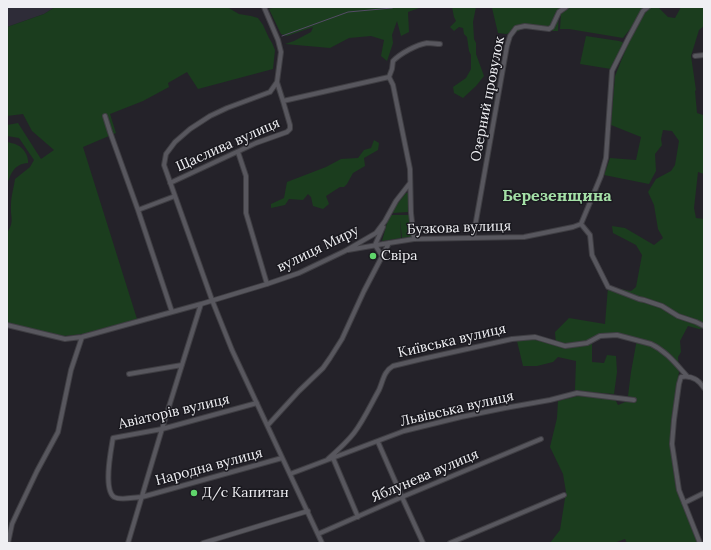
<!DOCTYPE html>
<html>
<head>
<meta charset="utf-8">
<style>
  body { margin:0 }
  #map { position:relative; width:711px; height:550px; overflow:hidden; background:#242229; font-family:Lora,serif }
  canvas { display:block }
  .frame { position:absolute; inset:0; border:8px solid #efeff3; pointer-events:none }
</style>
</head>
<body>
<div id="map">
<canvas width="711" height="550"></canvas>
<div class="frame"></div>
</div>
<script>
const ctx = document.querySelector('canvas').getContext('2d');
ctx.lineJoin = 'round';
function fillPath(path, color) { ctx.fillStyle = color; ctx.fill(path, 'evenodd'); }
function strokePath(path, color, width, dash) { ctx.strokeStyle = color; ctx.lineWidth = width; ctx.lineCap = dash ? 'butt' : 'round'; ctx.setLineDash(dash || []); ctx.stroke(path); }
function drawText(font, color, halo, rows, align = 'center') {
  ctx.font = font + ' Lora,serif'; ctx.lineWidth = 3; ctx.setLineDash([]); ctx.textBaseline = 'middle'; ctx.strokeStyle = halo; ctx.fillStyle = color; for (const [text, x, y, turn = 0] of rows) {
    ctx.save(); ctx.translate(x, y); ctx.rotate((+turn || 0) * Math.PI / 180); ctx.textAlign = isNaN(turn) ? turn : align; if (halo) ctx.strokeText(text, 0, 0); ctx.fillText(text, 0, 0); ctx.restore();
  }
}
fillPath(new Path2D(`
  M 7,7 L 55,7 L 44,14 L 7,27 Z`), '#2e2c38');
fillPath(new Path2D(`
  M 55,7 L 227,7 L 239,14 L 251,16 L 258,18 L 263,25 L 269,38 L 272,43 L 275,50 L 273,69 L 198,89 L 187,72 L 168,83 L 169,87 L 143,101 L 110,114 L 116,133 L 83,147 L 137,319 L 83,334 L 64,336 L 7,323 L 7,233 C 15,221 10,217 11,205 C 11,196 14,187 15,179 L 30,167 L 34,160 L 19,138 L 7,136 L 7,125 L 18,123 L 41,159 L 54,150 L 32,131 L 23,114 L 7,116 L 7,27 L 44,14 Z
  M 276,7 L 422,7 L 408,12 L 409,32 L 401,36 L 397,21 L 392,35 L 393,43 L 387,61 L 381,56 L 384,40 L 371,36 L 349,38 L 330,48 L 285,44 L 294,41 L 311,32 L 313,27 L 287,36 L 281,34 L 269,9 Z
  M 452,7 L 476,7 L 473,22 L 474,39 L 476,43 L 476,54 L 484,76 L 476,86 L 463,98 L 454,93 L 453,87 L 466,78 L 471,69 L 471,55 L 469,51 L 467,37 L 464,34 L 463,28 L 459,27 L 454,31 L 450,27 L 456,21 L 454,17 Z
  M 490,7 L 562,7 L 559,9 L 558,31 L 553,31 L 547,27 L 521,24 L 519,31 L 506,34 L 498,33 L 492,8 Z
  M 569,7 L 645,7 L 634,24 L 623,38 L 569,29 L 560,29 L 561,13 Z
  M 650,7 L 658,7 L 668,17 L 675,18 L 681,7 L 704,7 L 704,26 L 699,30 L 691,56 L 696,90 L 695,91 L 697,113 L 703,115 L 704,118 L 704,174 L 698,172 L 694,208 L 696,218 L 704,219 L 704,328 L 699,329 L 688,326 L 680,341 L 681,352 L 678,357 L 679,372 L 671,421 L 670,446 L 676,489 L 682,502 L 697,543 L 627,543 L 625,539 L 614,543 L 550,543 L 560,530 L 566,492 L 563,474 L 550,447 L 557,418 L 558,401 L 578,396 L 615,399 L 618,405 L 635,398 L 628,396 L 631,372 L 637,339 L 597,335 L 592,344 L 592,362 L 604,363 L 607,355 L 616,356 L 617,372 L 614,394 L 591,392 L 575,390 L 576,361 L 558,357 L 553,362 L 537,366 L 523,366 L 517,341 L 530,339 L 556,344 L 555,332 L 569,318 L 605,324 L 608,287 L 631,291 L 636,287 L 642,255 L 636,245 L 613,233 L 612,226 L 625,228 L 654,245 L 663,238 L 658,229 L 654,205 L 648,192 L 656,179 L 671,171 L 675,165 L 679,141 L 672,131 L 663,130 L 661,139 L 662,145 L 655,154 L 656,171 L 649,184 L 604,175 L 610,158 L 636,160 L 641,137 L 611,125 L 615,76 L 628,44 L 645,13 Z
  M 586,36 L 619,41 L 625,43 L 611,69 L 580,64 Z
  M 374,140 L 379,143 L 378,150 L 364,158 L 365,166 L 353,173 L 347,184 L 344,187 L 340,187 L 326,196 L 329,204 L 323,209 L 313,206 L 311,197 L 308,194 L 303,200 L 289,199 L 285,205 L 271,208 L 271,204 L 284,198 L 287,182 L 326,167 L 341,159 L 358,158 L 364,150 L 371,148 Z
  M 7,142 C 10,143 14,143 17,145 C 23,147 29,156 28,163 C 14,164 11,173 7,185 Z
  M 406,193 L 408,193 L 409,212 L 392,213 L 395,207 Z
  M 391,215 L 410,215 L 411,237 L 402,238 L 400,220 L 401,238 L 382,241 L 387,223 Z`), '#1b3d1e');
strokePath(new Path2D(`
  M 282,36 L 348,12 L 392,8 L 395,7`), '#544c66', 1);
const minor = new Path2D(`
  M 264,7 L 278,40 L 281,52 L 277,82 L 270,92 L 227,108 L 210,116 L 190,129 L 175,142 L 166,154 L 164,165 L 212,300 L 232,350 L 322,543
  M 695,56 L 704,55
  M 389,77 L 393,85 L 410,169 L 411,213 L 414,239
  M 389,77 L 392,69 L 393,61 C 401,53 416,45 427,43 C 431,43 436,44 440,44
  M 277,82 L 283,101 L 389,77
  M 105,116 L 110,132 L 138,210 L 172,312
  M 238,152 L 246,176 L 246,213 L 267,284
  M 170,183 L 256,143 L 287,132 L 290,129 L 290,125 L 283,101
  M 138,210 L 175,196
  M 581,224 L 590,235 L 592,255 L 608,287 L 639,299 L 644,300 L 662,306 L 678,316 L 696,322 L 704,326
  M 473,238 L 507,46 L 510,36 L 516,28 L 525,26 L 549,29 L 552,27 L 559,12 L 566,7
  M 348,250 L 389,243
  M 382,256 L 375,245 L 383,227
  M 7,325 L 65,339 L 82,337 L 201,304 L 267,284 L 299,273 L 345,251 L 376,233 L 385,221 L 396,201 L 410,183
  M 129,374 L 182,365
  M 257,403 L 162,429 L 113,438 C 111,450 103,489 114,497 C 121,501 134,497 142,497 L 282,458
  M 268,425 L 299,391 L 323,368 L 330,358 L 342,339 L 364,291 L 389,243 L 414,239 L 524,237 L 573,227 L 581,224 L 601,176 L 606,158 L 612,71 L 628,39 L 643,11 L 648,7
  M 378,442 L 402,497 L 423,543
  M 333,458 L 358,517
  M 328,459 C 337,451 347,442 354,433 C 364,420 371,404 379,390 C 383,381 384,371 393,366 L 422,359 L 512,339 L 535,337 L 565,346 L 587,343 L 600,336 L 617,335 L 651,344 C 666,351 676,364 687,376
  M 290,474 L 404,431 L 461,417 L 505,408 L 550,400 L 577,393 L 634,400
  M 684,503 L 704,493
  M 318,534 L 402,497 L 541,439
  M 8,543 L 12,524 L 18,511 L 37,471 L 58,432 L 71,370 L 82,337
  M 128,543 L 162,429 L 201,304
  M 203,543 L 308,511
  M 450,543 L 564,495
  M 700,543 L 679,490 L 672,444 L 674,420 L 679,384 L 681,377 C 691,375 699,380 704,388`);
strokePath(minor, '#3f3e43', 6);
strokePath(minor, '#58575e', 4);
for (const [x, y, r, color] of [
  [373,256,4,"#5fd56b"],
  [194,493,4,"#5fd56b"]
]) { const dot = new Path2D(); dot.arc(x, y, r, 0, 2 * Math.PI); ctx.fillStyle = color; ctx.fill(dot); strokePath(dot, '#1a191f', 1.5); }
drawText('14px', '#efeff3', '#1a191f', [
  ["Озерний провулок",488,99,-79],
  ["Щаслива вулиця",228,145,-24],
  ["Бузкова вулиця",459,228,-2],
  ["вулиця Миру",318,249,-26],
  ["Київська вулиця",452,341,-13],
  ["Львівська вулиця",457,409,-13],
  ["Авіаторів вулиця",174,412,-13],
  ["Народна вулиця",209,467,-15],
  ["Яблунева вулиця",425,476,-23]
]);
drawText('14px', '#efeff3', '#1a191f', [
  ["Свіра",381,256],
  ["Д/с Капитан",202,493]
], 'left');
drawText('bold 16px', '#a4e0a7', '#1a191f', [
  ["Березенщина",557,196]
]);
</script>
</body>
</html>
